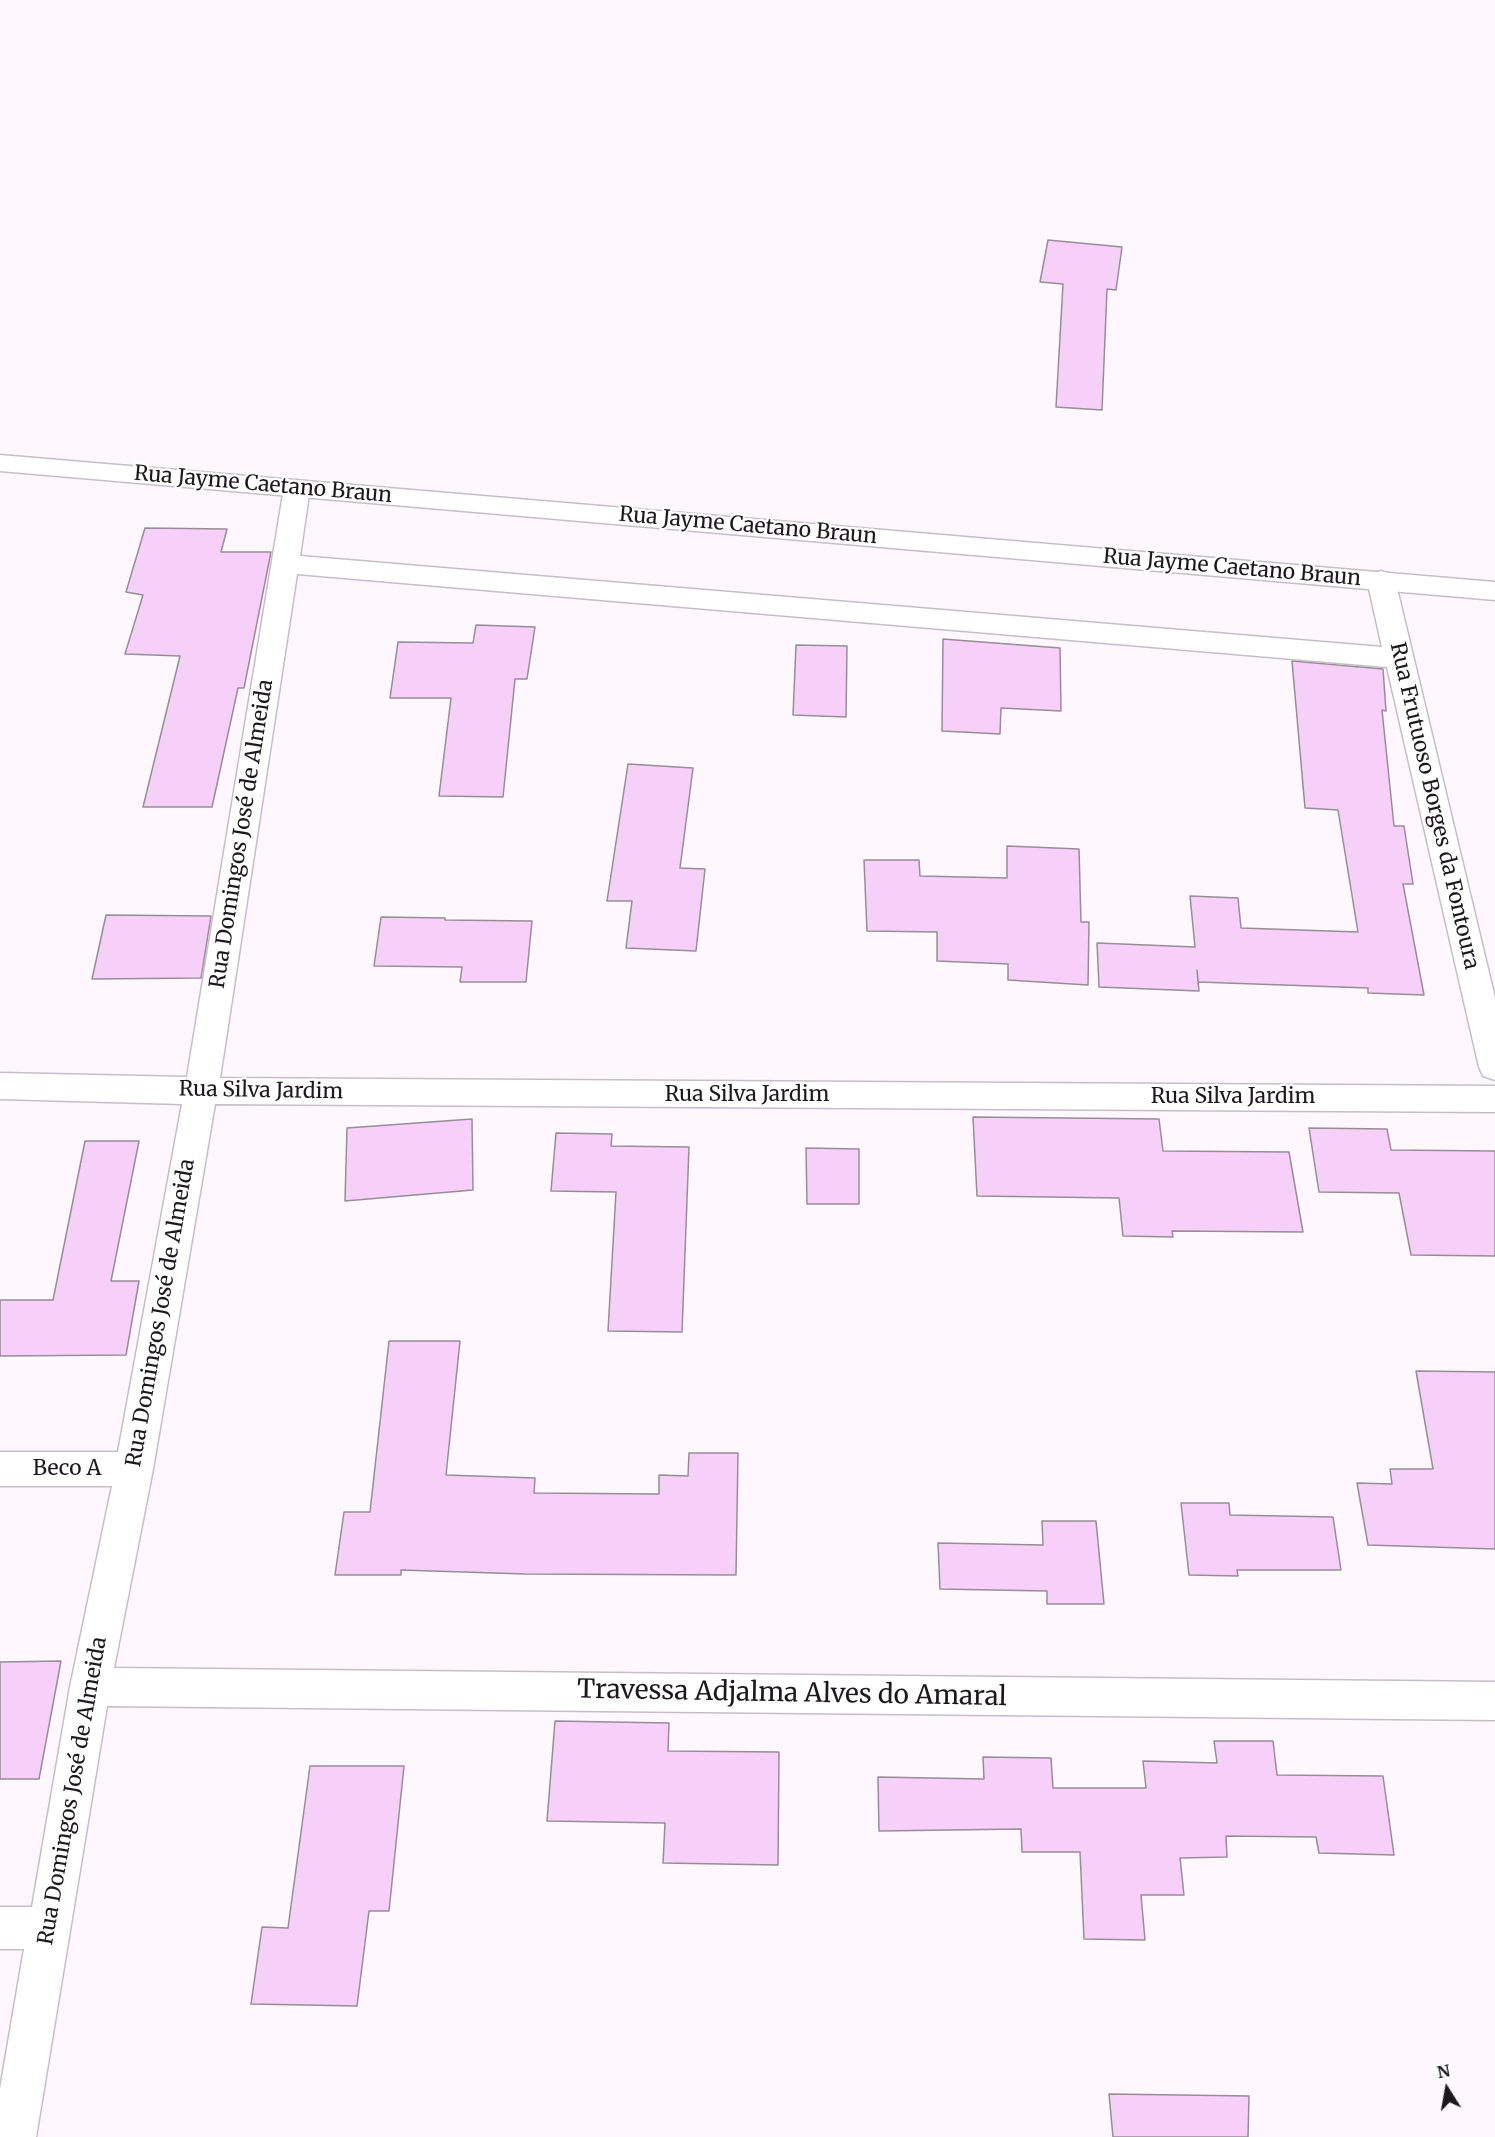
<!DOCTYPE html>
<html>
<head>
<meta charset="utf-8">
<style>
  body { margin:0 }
  #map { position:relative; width:1495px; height:2137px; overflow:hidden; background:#fef7fe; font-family:Merriweather,serif }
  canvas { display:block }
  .north { position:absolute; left:1417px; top:2059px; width:60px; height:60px; -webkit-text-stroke:4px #fff; paint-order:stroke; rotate:349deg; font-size:16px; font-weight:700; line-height:24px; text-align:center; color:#1c181c }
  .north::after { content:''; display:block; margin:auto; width:21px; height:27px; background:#1c181c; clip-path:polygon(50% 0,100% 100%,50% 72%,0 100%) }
</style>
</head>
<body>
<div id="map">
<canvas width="1495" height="2137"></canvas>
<div class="north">N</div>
</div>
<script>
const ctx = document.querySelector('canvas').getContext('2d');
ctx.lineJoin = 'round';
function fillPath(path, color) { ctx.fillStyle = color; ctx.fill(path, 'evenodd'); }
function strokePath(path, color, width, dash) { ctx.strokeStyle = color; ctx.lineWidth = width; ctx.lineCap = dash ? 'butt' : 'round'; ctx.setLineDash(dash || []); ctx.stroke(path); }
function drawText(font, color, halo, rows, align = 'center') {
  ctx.font = font + ' Merriweather,serif'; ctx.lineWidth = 4.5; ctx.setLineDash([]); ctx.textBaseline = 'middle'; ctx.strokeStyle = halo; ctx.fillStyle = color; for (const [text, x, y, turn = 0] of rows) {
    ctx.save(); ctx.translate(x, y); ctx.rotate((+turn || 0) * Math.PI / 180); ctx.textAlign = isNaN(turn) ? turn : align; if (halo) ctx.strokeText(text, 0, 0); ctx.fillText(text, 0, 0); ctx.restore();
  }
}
const building = new Path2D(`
  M 1048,240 L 1122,247 L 1116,290 L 1107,289 L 1102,410 L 1056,407 L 1063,284 L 1040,282 Z
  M 145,528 L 227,529 L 221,552 L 271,552 L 244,688 L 238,688 L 212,807 L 143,807 L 180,656 L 125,654 L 143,595 L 126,592 Z
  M 476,625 L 535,627 L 527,679 L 515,679 L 503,797 L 439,796 L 451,698 L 390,698 L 398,642 L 473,643 Z
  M 943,639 L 1060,648 L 1061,711 L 1001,708 L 1000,734 L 942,731 Z
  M 796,645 L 847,646 L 846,717 L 793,715 Z
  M 1292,661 L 1383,669 L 1386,711 L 1382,710 L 1394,826 L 1404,826 L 1413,884 L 1403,884 L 1424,995 L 1368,993 L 1368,988 L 1198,982 L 1197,970 L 1199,991 L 1099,987 L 1097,943 L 1195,947 L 1190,896 L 1238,898 L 1241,928 L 1358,932 L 1338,810 L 1305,808 Z
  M 628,764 L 693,768 L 680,868 L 705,869 L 696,951 L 626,948 L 632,901 L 607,901 Z
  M 1007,846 L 1079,849 L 1081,922 L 1089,922 L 1088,985 L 1008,980 L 1008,964 L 937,961 L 937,932 L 867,931 L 864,860 L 919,860 L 920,876 L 1007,878 Z
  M 106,915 L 211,916 L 201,978 L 92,979 Z
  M 381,917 L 445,918 L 445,920 L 532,921 L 526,982 L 460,982 L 462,967 L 374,966 Z
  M 973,1117 L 1159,1119 L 1163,1151 L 1289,1152 L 1303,1232 L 1172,1231 L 1173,1237 L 1123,1236 L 1119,1198 L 977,1196 Z
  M 472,1119 L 473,1190 L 345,1201 L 347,1128 Z
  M 1309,1128 L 1387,1129 L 1391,1150 L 1495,1151 L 1495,1256 L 1411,1255 L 1399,1193 L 1319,1192 Z
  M 556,1133 L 612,1134 L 611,1146 L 689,1147 L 682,1332 L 608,1331 L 616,1192 L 551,1191 Z
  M 85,1141 L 139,1141 L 111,1281 L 139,1281 L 126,1355 L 0,1356 L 0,1300 L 53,1300 Z
  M 806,1148 L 859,1149 L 859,1204 L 807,1204 Z
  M 389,1341 L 460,1341 L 446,1475 L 535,1478 L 534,1493 L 659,1494 L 659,1475 L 688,1476 L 689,1453 L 738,1453 L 736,1575 L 525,1574 L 401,1570 L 401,1575 L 335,1575 L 344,1512 L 370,1512 Z
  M 1416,1371 L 1495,1372 L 1495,1549 L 1368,1545 L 1357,1483 L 1392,1484 L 1390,1469 L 1433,1469 Z
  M 1181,1503 L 1229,1503 L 1230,1515 L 1333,1517 L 1341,1570 L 1237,1570 L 1238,1576 L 1189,1575 Z
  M 1042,1521 L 1096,1521 L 1104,1604 L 1047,1604 L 1047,1591 L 940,1589 L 938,1543 L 1043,1545 Z
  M 61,1661 L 39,1779 L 0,1779 L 0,1662 Z
  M 555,1721 L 669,1723 L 668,1751 L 779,1752 L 778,1865 L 663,1863 L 665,1823 L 547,1821 Z
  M 1214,1741 L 1273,1741 L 1277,1775 L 1383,1776 L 1394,1855 L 1319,1853 L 1316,1837 L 1226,1836 L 1227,1857 L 1180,1858 L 1184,1895 L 1141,1895 L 1145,1940 L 1084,1939 L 1080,1852 L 1022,1852 L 1021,1829 L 879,1831 L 878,1777 L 984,1779 L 983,1757 L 1051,1758 L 1053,1788 L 1146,1788 L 1143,1761 L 1217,1763 Z
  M 310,1766 L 404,1766 L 389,1911 L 369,1911 L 357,2006 L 251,2004 L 262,1927 L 288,1928 Z
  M 1109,2094 L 1249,2096 L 1248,2137 L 1113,2137 Z`);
fillPath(building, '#f7d0f9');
strokePath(building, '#978d98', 1.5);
const minor = new Path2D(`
  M 297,480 L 306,482 L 310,488 L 300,556 L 1382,647 L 1367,580 L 1371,574 L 1381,571 L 1391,574 L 1395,580 L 1495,998 L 1495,1080 L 1483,1076 L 1479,1067 L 1387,667 L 297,574 L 220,1078 L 1495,1086 L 1495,1112 L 215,1104 L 153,1469 L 114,1668 L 1495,1682 L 1495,1720 L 107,1706 L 36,2137 L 0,2137 L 0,2089 L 24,1949 L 0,1949 L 0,1907 L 32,1907 L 70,1687 L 112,1486 L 0,1486 L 0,1452 L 118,1452 L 182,1104 L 0,1099 L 0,1073 L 187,1077 L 284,488 L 288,482 Z`);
const tertiary = new Path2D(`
  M 0,455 L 1495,582 L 1495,600 L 0,471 Z`);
strokePath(minor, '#c7bdc8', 3);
strokePath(tertiary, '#c7bdc8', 3);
fillPath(minor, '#fff');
fillPath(tertiary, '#fff');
drawText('21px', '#1c181c', '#fff', [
  ["Rua Jayme Caetano Braun",263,485,5],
  ["Rua Jayme Caetano Braun",748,526,5],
  ["Rua Jayme Caetano Braun",1232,568,5],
  ["Rua Frutuoso Borges da Fontoura",1434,806,77],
  ["Rua Domingos José de Almeida",242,834,-81],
  ["Rua Silva Jardim",261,1091,1],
  ["Rua Silva Jardim",747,1095],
  ["Rua Silva Jardim",1233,1097],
  ["Rua Domingos José de Almeida",161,1313,-80],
  ["Beco A",67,1469],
  ["Rua Domingos José de Almeida",73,1791,-80]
]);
drawText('26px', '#1c181c', '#fff', [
  ["Travessa Adjalma Alves do Amaral",792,1694,1]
]);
</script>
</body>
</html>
